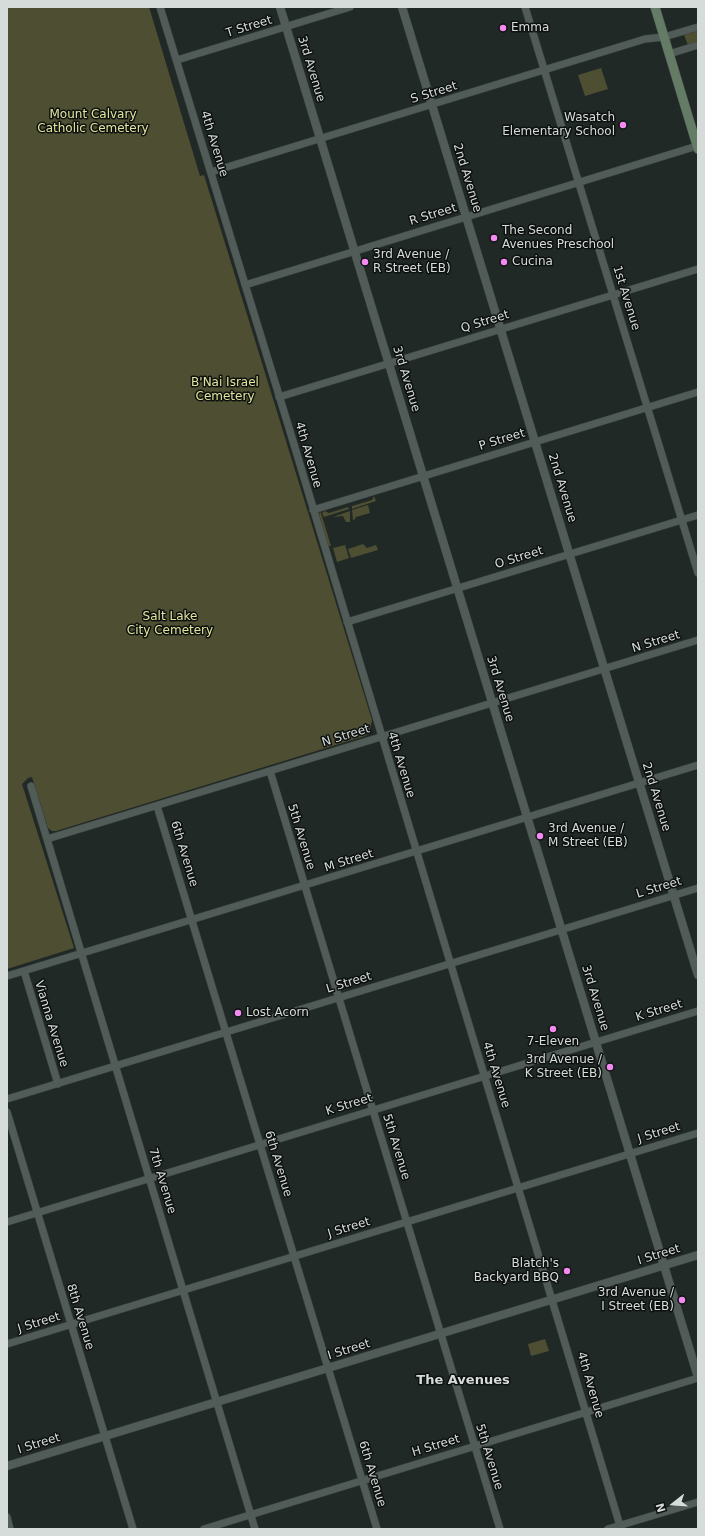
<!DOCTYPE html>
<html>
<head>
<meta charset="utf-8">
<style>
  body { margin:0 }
  #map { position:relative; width:705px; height:1536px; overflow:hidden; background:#202926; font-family:"DejaVu Sans",sans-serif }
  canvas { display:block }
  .frame { position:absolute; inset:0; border:8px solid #d6dcda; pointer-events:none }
  .north { position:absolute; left:653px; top:1484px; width:40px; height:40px; -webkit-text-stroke:3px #0d110f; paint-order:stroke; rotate:253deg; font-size:11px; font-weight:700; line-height:16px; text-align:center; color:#d6dcda }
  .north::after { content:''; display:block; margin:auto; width:14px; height:18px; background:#d6dcda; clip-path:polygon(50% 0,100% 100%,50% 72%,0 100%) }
</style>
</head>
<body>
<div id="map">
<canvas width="705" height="1536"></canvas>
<div class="frame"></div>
<div class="north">N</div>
</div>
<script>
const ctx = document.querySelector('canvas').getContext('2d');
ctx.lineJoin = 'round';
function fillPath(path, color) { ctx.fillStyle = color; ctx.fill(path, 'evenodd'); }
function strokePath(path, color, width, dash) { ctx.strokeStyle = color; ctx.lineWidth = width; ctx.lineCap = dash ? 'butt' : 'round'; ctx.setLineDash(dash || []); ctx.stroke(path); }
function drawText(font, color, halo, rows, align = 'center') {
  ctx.font = font + ' "DejaVu Sans",sans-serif'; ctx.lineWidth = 3; ctx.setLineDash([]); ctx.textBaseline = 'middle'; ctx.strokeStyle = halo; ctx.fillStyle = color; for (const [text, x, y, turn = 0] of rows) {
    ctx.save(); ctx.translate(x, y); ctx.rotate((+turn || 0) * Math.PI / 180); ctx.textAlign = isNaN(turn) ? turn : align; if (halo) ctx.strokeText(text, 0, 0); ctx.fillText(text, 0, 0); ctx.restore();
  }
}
fillPath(new Path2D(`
  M 7,7 L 149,7 L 200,176 L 204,175 L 372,720 L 369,733 L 365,736 L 56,831 L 52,831 L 48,828 L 32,777 L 28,778 L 22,784 L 74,948 L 7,969 Z
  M 698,30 L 698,43 L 688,45 L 684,35 Z
  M 601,68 L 608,89 L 585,96 L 578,75 Z
  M 374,496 L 376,501 L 352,509 L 352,506 L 372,500 Z
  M 368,505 L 370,513 L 356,517 L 354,520 L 353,520 L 352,510 Z
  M 348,507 L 349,509 L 324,517 L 322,513 L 325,511 L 329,513 Z
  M 350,511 L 350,522 L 346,522 L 343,516 L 333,517 Z
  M 320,512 L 321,513 L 331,546 L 328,546 L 319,514 Z
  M 363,544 L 367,548 L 376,545 L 378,550 L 351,558 L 348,549 Z
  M 345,545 L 349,558 L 337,562 L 333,548 Z
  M 545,1339 L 549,1351 L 531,1356 L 528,1344 Z`), '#4e4e32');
const minor = new Path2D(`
  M 160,7 L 286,418 L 621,1529
  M 525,7 L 698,573
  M 669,54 L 698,45
  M 177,60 L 350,7
  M 211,172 L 645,39 L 664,37 L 698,27
  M 245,285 L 697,146
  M 279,397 L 698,269
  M 313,510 L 698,392
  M 347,622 L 698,515
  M 270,771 L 500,1529
  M 31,786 L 255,1529
  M 157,806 L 377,1529
  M 47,839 L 698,640
  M 24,971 L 58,1084
  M 7,976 L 698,765
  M 7,1099 L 698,888
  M 7,1112 L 133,1529
  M 7,1222 L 698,1011
  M 7,1344 L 698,1133
  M 7,1517 L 10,1529
  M 204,1529 L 698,1378
  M 608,1529 L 698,1502`);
const tertiary = new Path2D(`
  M 280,7 L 698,1377
  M 402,7 L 698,975
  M 7,1466 L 698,1255`);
const secondary = new Path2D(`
  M 655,7 L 698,149`);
strokePath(minor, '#3f4744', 8);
strokePath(tertiary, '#3f4744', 9);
strokePath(secondary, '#3f4744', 10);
strokePath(minor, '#515b57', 7);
strokePath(tertiary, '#515b57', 8);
strokePath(secondary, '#647b65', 9);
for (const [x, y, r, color] of [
  [503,28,4,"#f28af2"],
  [623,125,4,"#f28af2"],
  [494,238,4,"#f28af2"],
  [365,262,4,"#f28af2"],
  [504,262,4,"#f28af2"],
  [540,836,4,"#f28af2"],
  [238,1013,4,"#f28af2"],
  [553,1029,4,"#f28af2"],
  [610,1067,4,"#f28af2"],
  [567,1271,4,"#f28af2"],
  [682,1300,4,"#f28af2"]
]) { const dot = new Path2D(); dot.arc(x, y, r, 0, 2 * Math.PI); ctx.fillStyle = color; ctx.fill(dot); strokePath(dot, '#0d110f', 1.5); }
drawText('12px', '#d6dcda', '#0d110f', [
  ["T Street",249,27,-17],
  ["3rd Avenue",311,69,73],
  ["S Street",434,93,-17],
  ["4th Avenue",214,144,73],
  ["2nd Avenue",467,178,73],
  ["R Street",433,215,-17],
  ["1st Avenue",626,298,73],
  ["Q Street",485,322,-17],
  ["3rd Avenue",406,379,73],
  ["P Street",502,440,-17],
  ["4th Avenue",308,455,74],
  ["2nd Avenue",562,488,73],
  ["O Street",519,558,-17],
  ["N Street",656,642,-17],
  ["3rd Avenue",500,689,73],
  ["N Street",346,736,-17],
  ["4th Avenue",401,765,73],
  ["2nd Avenue",656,797,73],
  ["5th Avenue",301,837,73],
  ["6th Avenue",184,854,73],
  ["M Street",349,861,-17],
  ["L Street",659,888,-17],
  ["L Street",349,983,-17],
  ["3rd Avenue",595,998,73],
  ["K Street",659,1011,-17],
  ["Vianna Avenue",51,1024,73],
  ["4th Avenue",496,1075,73],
  ["K Street",349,1105,-17],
  ["J Street",659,1133,-17],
  ["5th Avenue",396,1147,73],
  ["6th Avenue",278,1164,73],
  ["7th Avenue",162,1181,73],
  ["J Street",349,1228,-17],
  ["I Street",659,1255,-17],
  ["8th Avenue",80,1317,73],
  ["J Street",39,1323,-17],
  ["I Street",349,1350,-17],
  ["4th Avenue",590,1385,74],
  ["I Street",39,1444,-17],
  ["H Street",436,1446,-17],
  ["5th Avenue",489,1457,73],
  ["6th Avenue",372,1474,73]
]);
drawText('12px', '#d6dcda', '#0d110f', [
  ["Emma",511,28],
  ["Wasatch",615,118,"right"],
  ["Elementary School",615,132,"right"],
  ["The Second",502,231],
  ["Avenues Preschool",502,245],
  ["3rd Avenue /",373,255],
  ["R Street (EB)",373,269],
  ["Cucina",512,262],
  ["3rd Avenue /",548,829],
  ["M Street (EB)",548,843],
  ["Lost Acorn",246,1013],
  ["7-Eleven",553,1042,"center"],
  ["3rd Avenue /",602,1060,"right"],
  ["K Street (EB)",602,1074,"right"],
  ["Blatch's",559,1264,"right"],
  ["Backyard BBQ",559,1278,"right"],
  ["3rd Avenue /",674,1293,"right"],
  ["I Street (EB)",674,1307,"right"]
], 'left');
drawText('12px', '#e3e59c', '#0d110f', [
  ["Mount Calvary",93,115],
  ["Catholic Cemetery",93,129],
  ["B'Nai Israel",225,383],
  ["Cemetery",225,397],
  ["Salt Lake",170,617],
  ["City Cemetery",170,631]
]);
drawText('bold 13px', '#d6dcda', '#0d110f', [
  ["The Avenues",463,1381]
]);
</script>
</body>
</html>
